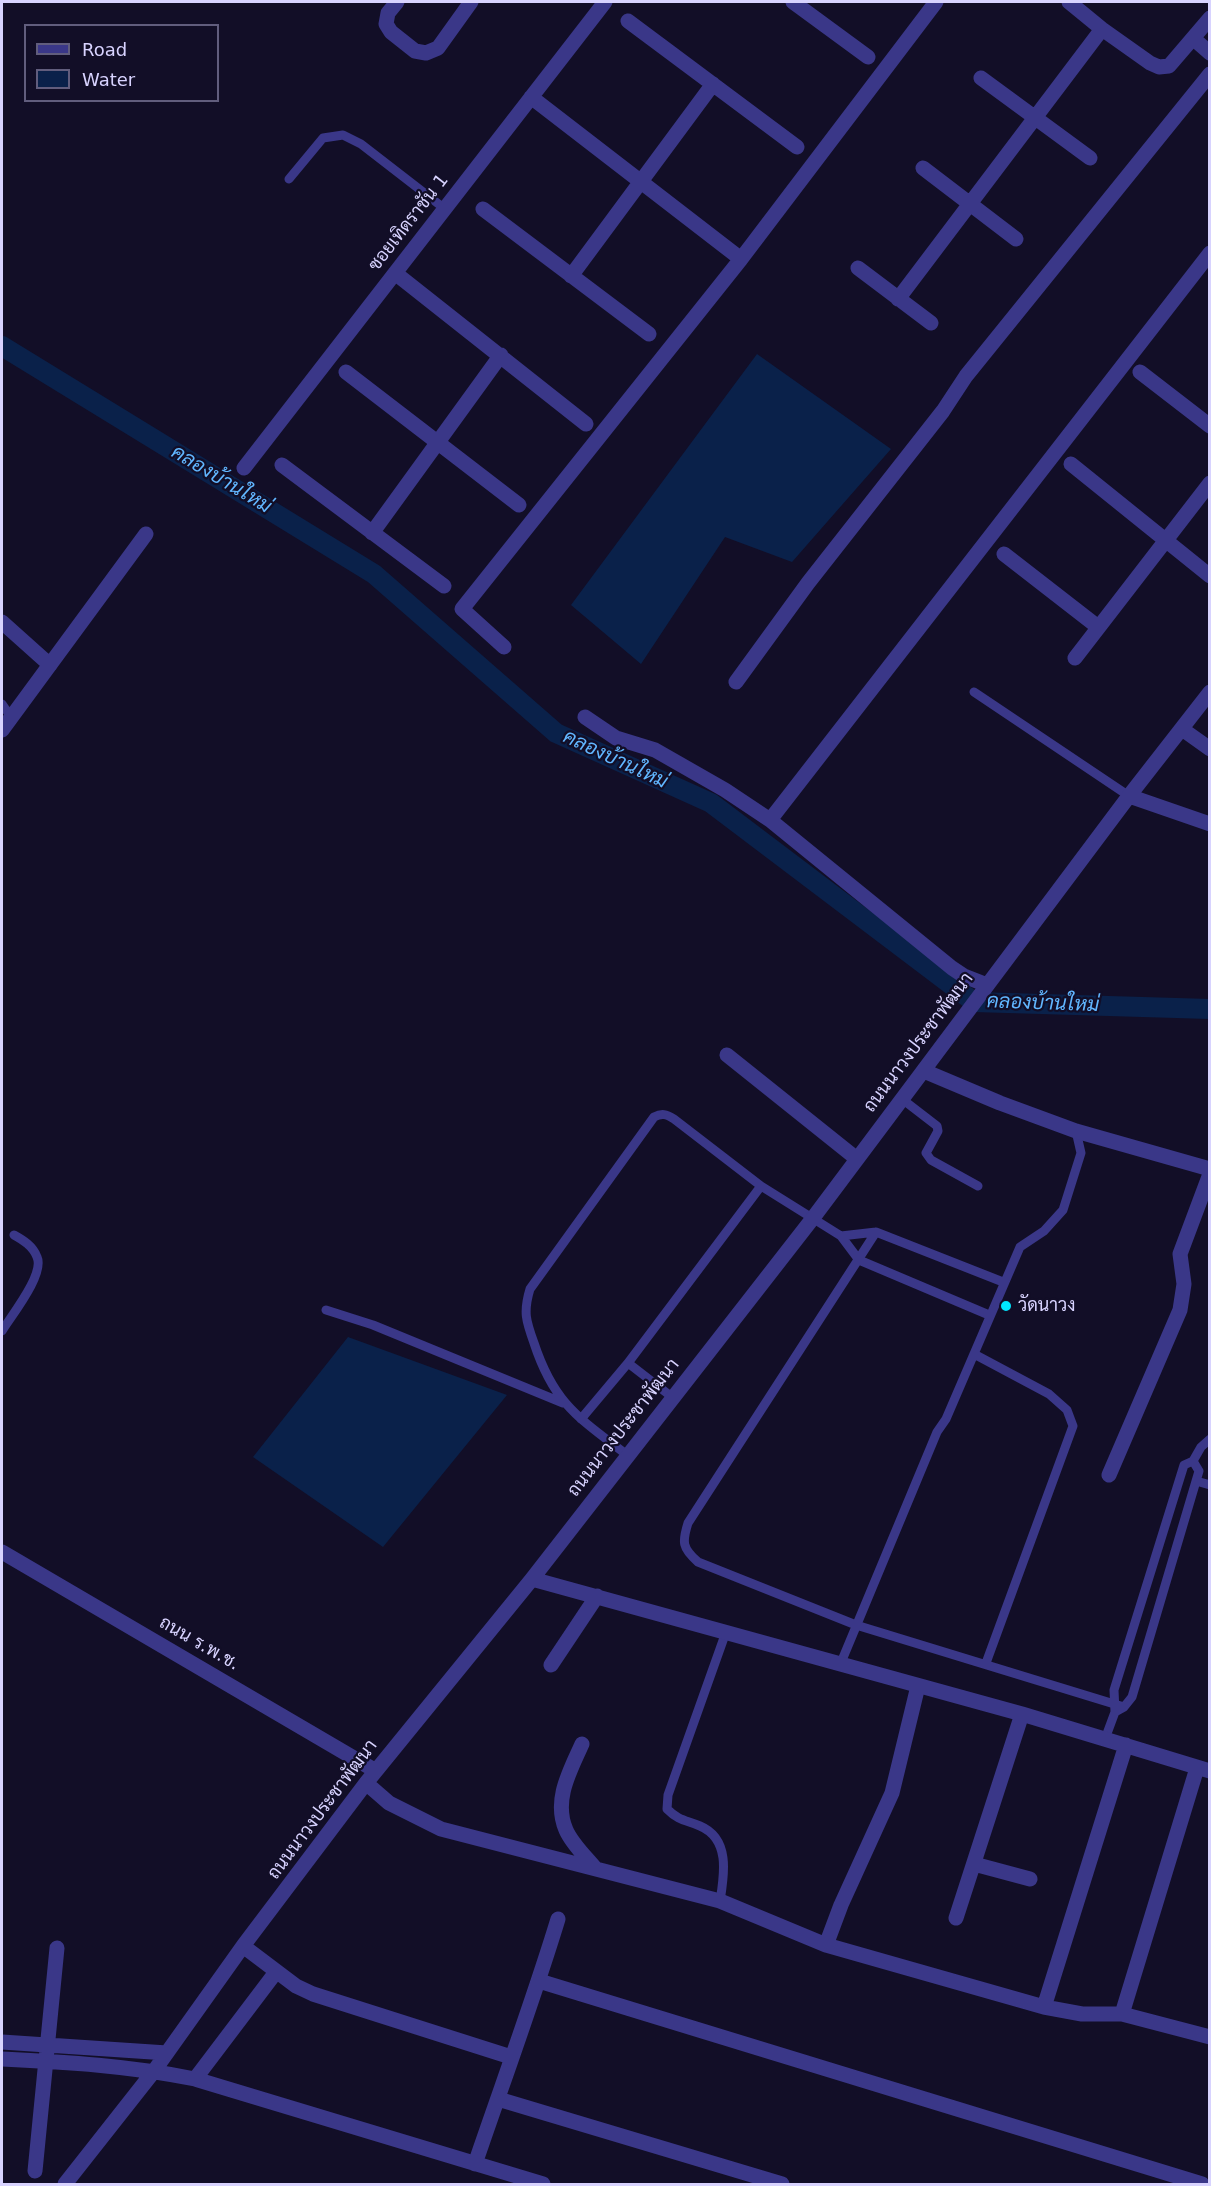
<!DOCTYPE html>
<html>
<head>
<meta charset="utf-8">
<style>
  body { margin:0 }
  #map { position:relative; width:1211px; height:2186px; overflow:hidden; background:#120e27; font-family:"DejaVu Sans",sans-serif }
  canvas { display:block }
  .frame { position:absolute; inset:0; border:3px solid #d8d3ff; pointer-events:none }
  .legend { position:absolute; left:24px; top:24px; width:195px; height:78px; box-sizing:border-box; background:#120e27; border:2px solid #615d7d; margin:0; padding:8px 10px; list-style:none; font-size:18px; color:#d8d3ff }
  .legend li { display:flex; align-items:center; gap:12px; height:30px }
  .legend b { width:30px; border:2px solid #615d7d }
</style>
</head>
<body>
<div id="map">
<canvas width="1211" height="2186"></canvas>
<div class="frame"></div>
<ul class="legend">
<li><b style="height:8px;background:#3a3788"></b>Road</li>
<li><b style="height:16px;background:#0a214a"></b>Water</li>
</ul>
</div>
<script>
const ctx = document.querySelector('canvas').getContext('2d');
ctx.lineJoin = 'round';
function fillPath(path, color) { ctx.fillStyle = color; ctx.fill(path, 'evenodd'); }
function strokePath(path, color, width, dash) { ctx.strokeStyle = color; ctx.lineWidth = width; ctx.lineCap = dash ? 'butt' : 'round'; ctx.setLineDash(dash || []); ctx.stroke(path); }
function drawText(font, color, halo, rows, align = 'center') {
  ctx.font = font + ' "DejaVu Sans",Sarabun,sans-serif'; ctx.lineWidth = 4.5; ctx.setLineDash([]); ctx.textBaseline = 'middle'; ctx.strokeStyle = halo; ctx.fillStyle = color; for (const [text, x, y, turn = 0] of rows) {
    ctx.save(); ctx.translate(x, y); ctx.rotate((+turn || 0) * Math.PI / 180); ctx.textAlign = isNaN(turn) ? turn : align; if (halo) ctx.strokeText(text, 0, 0); ctx.fillText(text, 0, 0); ctx.restore();
  }
}
fillPath(new Path2D(`
  M 757,354 L 891,449 L 792,562 L 725,537 L 641,664 L 571,605 Z
  M 348,1337 L 507,1395 L 383,1547 L 253,1457 Z`), '#0a214a');
strokePath(new Path2D(`
  M 2,346 L 374,574 L 556,733 L 711,803 L 974,1002 L 1210,1009`), '#0a214a', 20);
strokePath(new Path2D(`
  M 289,179 L 323,138 L 343,135 L 361,144 L 445,209
  M 974,692 L 1129,796
  M 2,704 L 11,717
  M 902,1099 L 937,1126 L 938,1131 L 926,1153 L 931,1160 L 978,1186
  M 876,1232 L 688,1523 C 682,1542 682,1548 698,1562 L 856,1625 L 1124,1707
  M 841,1236 L 876,1232 L 1003,1282
  M 326,1310 L 373,1325 L 563,1403
  M 2,1331 C 11,1316 45,1274 37,1257 C 33,1246 23,1240 14,1235
  M 974,1354 L 1049,1394 L 1067,1410 L 1073,1426 L 986,1663
  M 672,1397 L 628,1363 L 761,1186
  M 581,1419 L 628,1363
  M 627,1455 C 579,1418 554,1404 534,1343 C 526,1321 523,1312 530,1289 L 654,1117 C 662,1113 666,1114 674,1119 L 761,1186 L 841,1236 L 859,1260 L 989,1315
  M 1193,1461 L 1201,1447 L 1210,1439
  M 1196,1481 L 1210,1485
  M 840,1665 L 937,1432 L 946,1419 L 1020,1247 L 1044,1231 L 1063,1210 L 1081,1153 L 1076,1131
  M 1105,1739 L 1115,1712 L 1114,1690 L 1184,1465 L 1193,1461 L 1199,1471 L 1132,1697 L 1124,1707 L 1115,1712
  M 720,1901 C 724,1876 731,1839 700,1826 C 686,1820 679,1821 667,1809 L 668,1795 L 726,1632`), '#3a3788', 9);
strokePath(new Path2D(`
  M 397,2 L 388,13 L 386,24 L 391,32 L 415,51 L 426,53 L 438,48 L 471,2
  M 793,2 L 868,57
  M 1069,2 L 1102,29 L 1150,63 L 1159,67 L 1169,66 L 1210,18
  M 628,21 L 797,147
  M 1194,39 L 1210,53
  M 981,78 L 1090,158
  M 531,97 L 741,259
  M 923,168 L 1016,239
  M 483,209 L 649,334
  M 858,268 L 931,323
  M 395,273 L 586,424
  M 571,276 L 713,84
  M 898,299 L 1102,29
  M 346,372 L 519,505
  M 1140,372 L 1210,426
  M 1071,464 L 1210,576
  M 282,465 L 444,586
  M 244,468 L 605,2
  M 372,533 L 501,355
  M 1004,554 L 1098,627
  M 2,622 L 50,665
  M 504,647 L 462,609 L 741,259 L 936,2
  M 1075,658 L 1210,483
  M 736,682 L 808,583 L 943,411 L 966,376 L 1210,74
  M 585,717 L 616,738 L 655,750 L 725,790 L 770,820 L 952,968 L 964,976 L 987,985
  M 1182,729 L 1210,749
  M 2,730 L 146,534
  M 1129,796 L 1210,824
  M 770,820 L 1210,253
  M 727,1055 L 857,1159
  M 924,1071 L 1000,1103 L 1076,1131 L 1210,1169
  M 1109,1475 L 1180,1310 L 1184,1284 L 1180,1254 L 1210,1174
  M 2,1552 L 376,1771
  M 532,1579 L 1022,1714 L 1210,1771
  M 551,1665 L 597,1596
  M 582,1744 C 570,1771 553,1800 566,1830 C 572,1844 586,1857 595,1868
  M 366,1783 L 389,1803 L 441,1829 L 720,1901 L 826,1945 L 841,1905 L 892,1793 L 918,1686
  M 974,1864 L 1030,1879
  M 956,1918 L 1022,1714
  M 826,1945 L 1044,2007 L 1082,2014 L 1122,2014 L 1210,2037
  M 243,1946 L 296,1986 L 313,1994 L 511,2057
  M 539,1981 L 1202,2184
  M 1044,2007 L 1126,1745
  M 1122,2014 L 1197,1768
  M 2,2042 L 167,2053
  M 2,2059 C 66,2062 131,2066 195,2079 L 543,2184
  M 195,2079 L 276,1972
  M 498,2099 L 782,2184
  M 475,2164 C 503,2082 533,2001 558,1919
  M 35,2171 L 57,1948
  M 65,2184 L 154,2071 L 243,1946 L 366,1783 L 532,1579 L 813,1218 L 1129,796 L 1210,692`), '#3a3788', 15);
for (const [x, y, r, color] of [
  [1006,1306,6,"#00e5fe"]
]) { const dot = new Path2D(); dot.arc(x, y, r, 0, 2 * Math.PI); ctx.fillStyle = color; ctx.fill(dot); strokePath(dot, '#120e27', 2); }
drawText('18px', '#d8d3ff', '#120e27', [
  ["ซอยเทิดราชัน 1",409,223,-52],
  ["ถนนนาวงประชาพัฒนา",919,1043,-53],
  ["ถนนนาวงประชาพัฒนา",624,1428,-52],
  ["ถนน ร.พ.ช.",199,1644,30],
  ["ถนนนาวงประชาพัฒนา",323,1810,-53]
]);
drawText('18px', '#d8d3ff', '#120e27', [
  ["วัดนาวง",1018,1306]
], 'left');
drawText('italic 20px', '#61b6ff', '#120e27', [
  ["คลองบ้านใหม่",221,480,31],
  ["คลองบ้านใหม่",615,760,25],
  ["คลองบ้านใหม่",1043,1004,2]
]);
</script>
</body>
</html>
